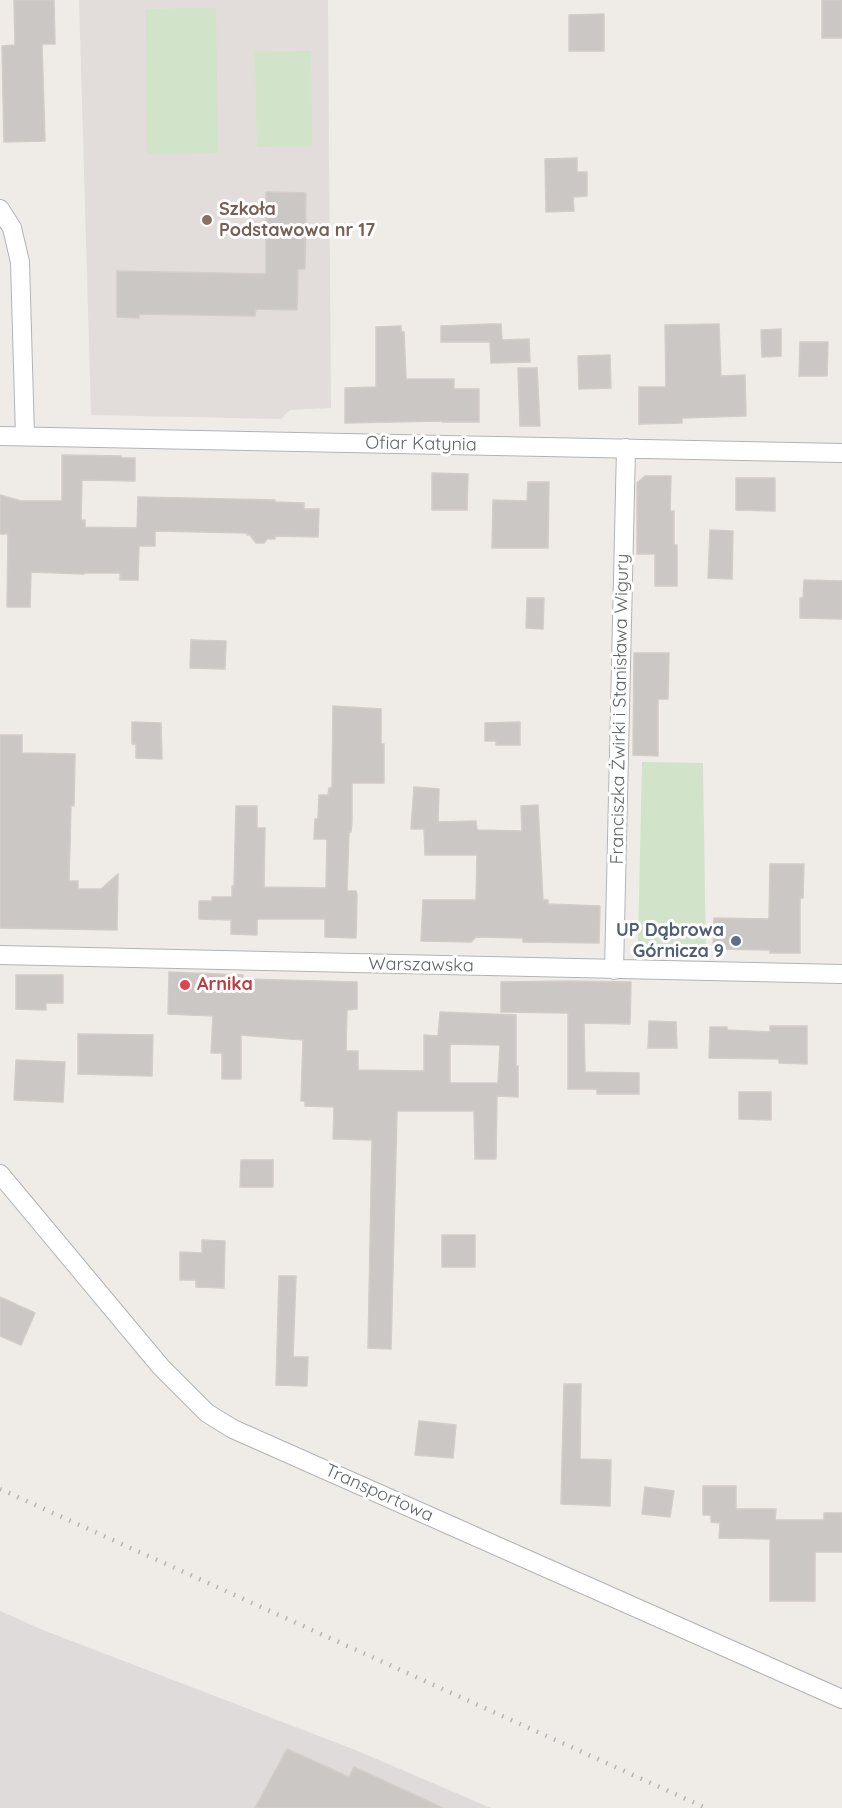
<!DOCTYPE html>
<html>
<head>
<meta charset="utf-8">
<style>
  body { margin:0 }
  canvas { display:block; background:#efece8 }
</style>
</head>
<body>
<canvas width="842" height="1808"></canvas>
<script>
const ctx = document.querySelector('canvas').getContext('2d');
ctx.lineJoin = 'round';
function fillPath(path, color) { ctx.fillStyle = color; ctx.fill(path, 'evenodd'); }
function strokePath(path, color, width, dash) { ctx.strokeStyle = color; ctx.lineWidth = width; ctx.lineCap = dash ? 'butt' : 'round'; ctx.setLineDash(dash || []); ctx.stroke(path); }
function drawText(font, color, halo, rows, align = 'center') {
  ctx.font = font + ' Quicksand,sans-serif'; ctx.lineWidth = 6; ctx.setLineDash([]); ctx.textBaseline = 'middle'; ctx.strokeStyle = halo; ctx.fillStyle = color; for (const [text, x, y, turn = 0] of rows) {
    ctx.save(); ctx.translate(x, y); ctx.rotate((+turn || 0) * Math.PI / 180); ctx.textAlign = isNaN(turn) ? turn : align; if (halo) ctx.strokeText(text, 0, 0); ctx.fillText(text, 0, 0); ctx.restore();
  }
}
fillPath(new Path2D(`
  M 0,1611 L 43,1630 L 358,1751 L 491,1808 L 0,1808 Z`), '#dfdbda');
fillPath(new Path2D(`
  M 79,0 L 328,0 L 331,408 L 290,410 L 281,419 L 91,415 Z`), '#e2ddda');
fillPath(new Path2D(`
  M 216,8 L 218,153 L 147,154 L 146,9 Z
  M 311,51 L 312,146 L 257,147 L 255,52 Z
  M 642,762 L 703,763 L 706,957 L 645,957 L 638,943 Z`), '#d1e3c8');
const building = new Path2D(`
  M 14,0 L 54,0 L 55,44 L 42,44 L 45,141 L 4,142 L 2,46 L 15,45 Z
  M 822,0 L 842,0 L 842,38 L 822,38 Z
  M 604,14 L 604,51 L 569,51 L 569,15 Z
  M 577,158 L 577,172 L 587,172 L 587,196 L 573,197 L 574,211 L 546,212 L 545,159 Z
  M 266,192 L 306,193 L 305,269 L 298,269 L 297,310 L 256,309 L 255,316 L 139,314 L 139,318 L 117,317 L 117,271 L 266,274 Z
  M 490,324 L 501,324 L 502,340 L 529,339 L 530,362 L 491,363 L 490,342 L 441,342 L 441,326 Z
  M 719,324 L 721,376 L 745,375 L 746,416 L 682,418 L 682,423 L 639,424 L 639,387 L 666,387 L 665,325 Z
  M 401,326 L 401,332 L 404,332 L 406,379 L 454,379 L 454,389 L 479,389 L 479,422 L 442,422 L 442,421 L 345,423 L 345,388 L 376,387 L 376,327 Z
  M 781,329 L 781,356 L 762,357 L 761,330 Z
  M 800,342 L 828,342 L 827,376 L 799,376 Z
  M 610,355 L 611,388 L 579,389 L 578,356 Z
  M 518,368 L 537,368 L 540,426 L 520,426 Z
  M 62,455 L 121,456 L 121,458 L 135,458 L 135,481 L 82,480 L 81,520 L 85,520 L 85,527 L 137,528 L 138,497 L 275,500 L 275,502 L 304,503 L 304,509 L 319,509 L 318,537 L 275,536 L 275,539 L 267,539 L 264,543 L 256,543 L 250,535 L 247,535 L 247,533 L 155,531 L 155,546 L 139,546 L 138,580 L 120,580 L 120,573 L 84,573 L 84,574 L 31,572 L 30,607 L 7,607 L 8,534 L 0,534 L 0,495 L 21,501 L 62,501 Z
  M 432,473 L 468,474 L 467,510 L 432,510 Z
  M 645,476 L 671,476 L 670,511 L 674,511 L 674,545 L 677,545 L 677,586 L 655,586 L 655,554 L 637,554 L 637,483 Z
  M 736,478 L 775,478 L 775,511 L 736,510 Z
  M 528,482 L 549,482 L 548,548 L 492,548 L 493,500 L 527,501 Z
  M 710,530 L 733,531 L 732,579 L 708,578 Z
  M 804,580 L 842,581 L 842,619 L 800,618 L 800,598 L 803,598 Z
  M 527,598 L 544,598 L 543,629 L 526,628 Z
  M 191,640 L 226,641 L 225,669 L 190,668 Z
  M 634,653 L 669,653 L 668,699 L 658,699 L 658,756 L 633,755 Z
  M 333,706 L 381,709 L 381,744 L 384,744 L 384,783 L 352,783 L 352,821 L 351,832 L 349,832 L 347,891 L 356,891 L 357,895 L 356,938 L 325,937 L 325,919 L 257,919 L 257,935 L 231,934 L 231,920 L 199,919 L 199,901 L 212,901 L 212,897 L 232,897 L 232,886 L 234,886 L 236,806 L 257,806 L 257,828 L 265,828 L 264,887 L 326,888 L 327,839 L 314,839 L 315,819 L 318,819 L 319,795 L 328,795 L 329,788 L 332,788 Z
  M 132,722 L 161,723 L 162,759 L 136,758 L 136,744 L 132,744 Z
  M 520,722 L 520,745 L 496,745 L 496,741 L 485,741 L 485,723 Z
  M 0,735 L 22,735 L 22,753 L 75,754 L 74,806 L 71,805 L 69,881 L 78,881 L 78,889 L 101,889 L 118,874 L 117,930 L 0,928 Z
  M 414,787 L 439,789 L 438,822 L 476,821 L 477,830 L 522,831 L 521,806 L 538,805 L 543,900 L 548,900 L 548,904 L 600,906 L 599,943 L 523,942 L 523,938 L 476,937 L 471,942 L 421,941 L 423,900 L 476,900 L 477,855 L 425,855 L 424,829 L 411,829 Z
  M 770,864 L 804,864 L 803,898 L 800,898 L 800,953 L 770,953 L 770,950 L 713,949 L 714,918 L 769,919 Z
  M 169,972 L 243,975 L 243,979 L 357,982 L 357,1009 L 347,1010 L 346,1051 L 358,1051 L 358,1070 L 424,1071 L 424,1035 L 438,1036 L 440,1012 L 516,1015 L 516,1066 L 518,1066 L 518,1097 L 497,1096 L 496,1159 L 475,1159 L 474,1111 L 397,1111 L 391,1349 L 368,1348 L 372,1140 L 333,1139 L 334,1107 L 305,1106 L 305,1101 L 301,1101 L 303,1040 L 241,1035 L 241,1079 L 222,1079 L 222,1053 L 211,1053 L 213,1016 L 168,1014 ZM 450,1044 L 500,1045 L 498,1083 L 450,1083 Z
  M 16,975 L 63,975 L 63,1003 L 46,1003 L 46,1010 L 16,1009 Z
  M 569,981 L 631,982 L 630,1024 L 584,1023 L 585,1072 L 639,1073 L 639,1094 L 597,1094 L 597,1089 L 568,1089 L 568,1013 L 501,1012 L 501,982 Z
  M 649,1021 L 676,1022 L 677,1048 L 648,1048 Z
  M 770,1026 L 807,1026 L 807,1064 L 779,1063 L 779,1059 L 709,1058 L 710,1027 L 727,1027 L 727,1030 L 770,1032 Z
  M 78,1034 L 153,1035 L 152,1076 L 78,1074 Z
  M 16,1060 L 65,1062 L 63,1102 L 14,1100 Z
  M 739,1092 L 771,1092 L 771,1120 L 739,1119 Z
  M 241,1160 L 273,1160 L 273,1187 L 240,1187 Z
  M 442,1235 L 475,1235 L 475,1267 L 442,1267 Z
  M 202,1240 L 225,1241 L 224,1288 L 196,1287 L 196,1280 L 180,1280 L 180,1252 L 202,1253 Z
  M 279,1276 L 296,1276 L 293,1357 L 308,1357 L 307,1386 L 276,1385 Z
  M 0,1297 L 35,1313 L 21,1345 L 0,1336 Z
  M 564,1384 L 581,1384 L 580,1459 L 611,1460 L 610,1506 L 561,1504 Z
  M 419,1421 L 456,1425 L 453,1458 L 415,1455 Z
  M 703,1486 L 736,1486 L 736,1509 L 776,1509 L 775,1520 L 824,1520 L 824,1513 L 842,1513 L 842,1552 L 815,1552 L 815,1601 L 770,1601 L 770,1539 L 719,1538 L 720,1523 L 711,1522 L 711,1515 L 703,1515 Z
  M 645,1487 L 674,1491 L 670,1517 L 642,1514 Z
  M 287,1749 L 349,1777 L 354,1767 L 443,1808 L 255,1808 Z`);
fillPath(building, '#cbc7c4');
strokePath(building, '#d3ccc7', 1.5);
const minor = new Path2D(`
  M 0,209 L 12,228 L 20,262 L 25,436
  M 0,436 L 842,453
  M 0,955 L 842,974
  M 614,970 L 626,448
  M 0,1174 L 161,1367 L 207,1413 L 233,1429 L 842,1699`);
strokePath(minor, '#b1b4b6', 20);
strokePath(minor, '#fff', 18);
strokePath(new Path2D(`
  M 0,1489 L 706,1808`), '#b3b4b4', 4.5, [1.5, 8]);
for (const [x, y, r, color] of [
  [207,220,6,"#8d6e63"],
  [736,941,6,"#5c6f8a"],
  [185,985,6,"#e0444e"]
]) { const dot = new Path2D(); dot.arc(x, y, r, 0, 2 * Math.PI); ctx.fillStyle = color; ctx.fill(dot); strokePath(dot, '#fff', 2); }
drawText('bold 18px', '#785e54', '#fff', [
  ["Szkoła",219,210],
  ["Podstawowa nr 17",219,231]
], 'left');
drawText('18px', '#606566', '#fff', [
  ["Ofiar Katynia",421,444,1],
  ["Franciszka Żwirki i Stanisława Wigury",620,709,-89],
  ["Warszawska",421,965,1],
  ["Transportowa",379,1493,24]
]);
drawText('bold 18px', '#4e5e75', '#fff', [
  ["UP Dąbrowa",724,931],
  ["Górnicza 9",724,952]
], 'right');
drawText('bold 18px', '#be3a42', '#fff', [
  ["Arnika",197,985]
], 'left');
</script>
</body>
</html>
